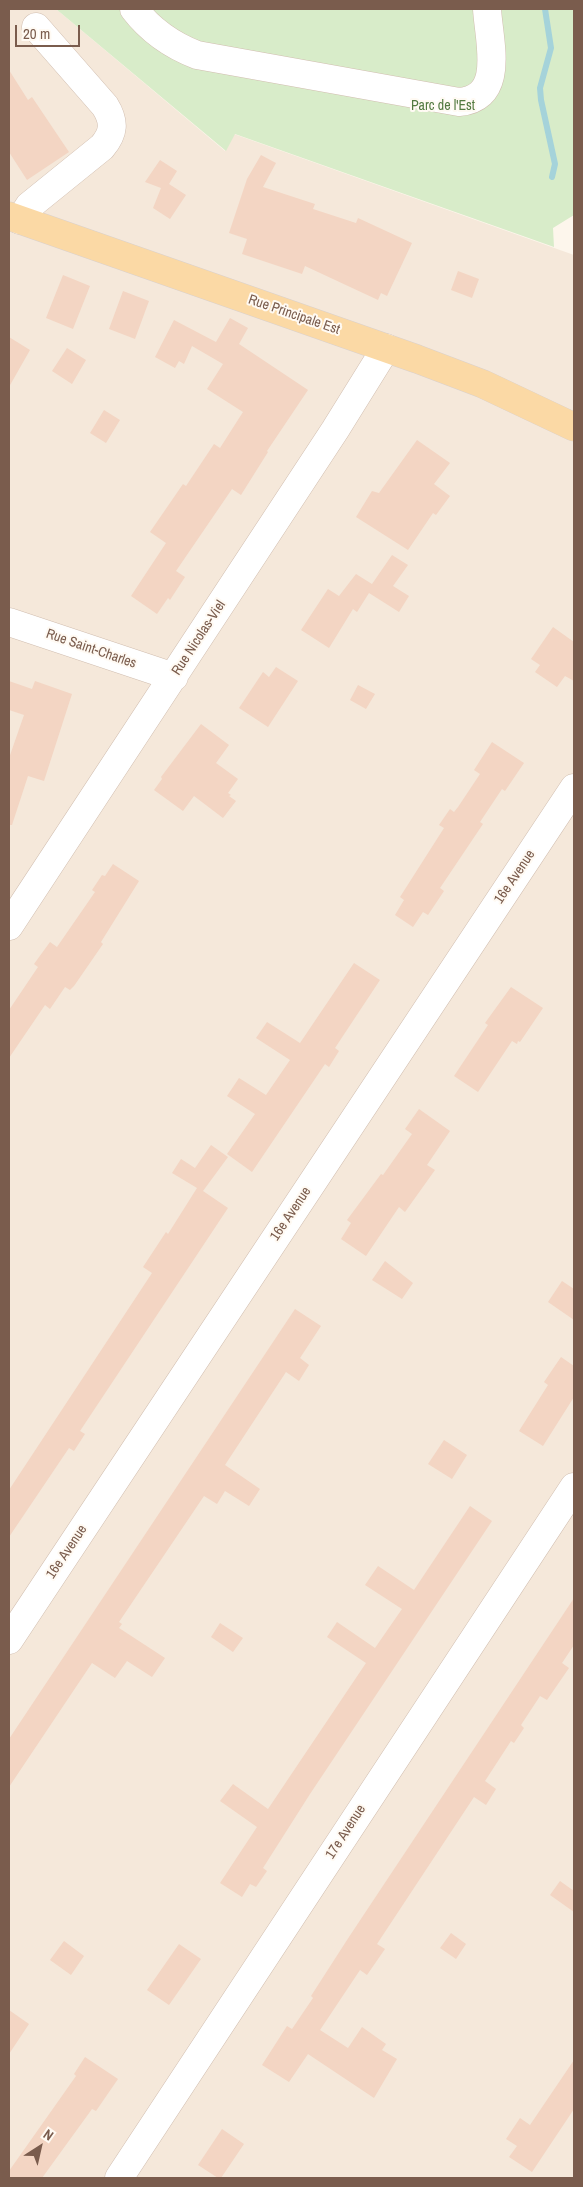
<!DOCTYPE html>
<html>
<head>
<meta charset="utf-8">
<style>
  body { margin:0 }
  #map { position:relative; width:583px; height:2187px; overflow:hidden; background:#fdf6ec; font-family:"Archivo Narrow",sans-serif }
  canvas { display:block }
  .frame { position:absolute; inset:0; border:10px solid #7a5c4d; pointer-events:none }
  .north { position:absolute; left:15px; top:2122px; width:50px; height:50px; -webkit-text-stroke:4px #fffaf3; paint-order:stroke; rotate:35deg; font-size:14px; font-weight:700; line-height:20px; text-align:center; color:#7a5c4d }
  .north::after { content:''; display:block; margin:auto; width:18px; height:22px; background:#7a5c4d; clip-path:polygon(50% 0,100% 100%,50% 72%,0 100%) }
  .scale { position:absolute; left:15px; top:25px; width:65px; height:22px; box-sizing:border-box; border:2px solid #7a5c4d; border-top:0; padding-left:6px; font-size:15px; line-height:18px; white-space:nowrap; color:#7a5c4d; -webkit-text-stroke:4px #fffaf3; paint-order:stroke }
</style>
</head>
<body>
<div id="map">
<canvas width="583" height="2187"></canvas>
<div class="frame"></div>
<div class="north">N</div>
<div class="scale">20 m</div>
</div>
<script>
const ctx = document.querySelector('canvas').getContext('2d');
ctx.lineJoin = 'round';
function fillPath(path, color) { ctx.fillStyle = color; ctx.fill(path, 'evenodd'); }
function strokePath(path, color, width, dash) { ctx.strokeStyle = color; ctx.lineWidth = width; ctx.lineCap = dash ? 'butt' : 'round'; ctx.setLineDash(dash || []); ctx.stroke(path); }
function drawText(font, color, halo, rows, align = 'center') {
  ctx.font = font + ' "Archivo Narrow",sans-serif'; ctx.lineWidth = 4; ctx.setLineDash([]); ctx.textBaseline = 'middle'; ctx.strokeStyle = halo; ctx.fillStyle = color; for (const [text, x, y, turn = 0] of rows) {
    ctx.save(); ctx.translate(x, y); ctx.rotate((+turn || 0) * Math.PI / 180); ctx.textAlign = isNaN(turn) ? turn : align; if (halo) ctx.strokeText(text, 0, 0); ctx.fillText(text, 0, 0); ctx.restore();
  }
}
fillPath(new Path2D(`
  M 9,9 L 56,9 L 225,151 L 234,134 L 574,255 L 574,2178 L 9,2178 Z`), '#f5e8da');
fillPath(new Path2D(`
  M 56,9 L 574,9 L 574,215 L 553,228 L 554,247 L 235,134 L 226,151 Z`), '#d8ecc9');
strokePath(new Path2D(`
  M 545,9 L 551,48 L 540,88 L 541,100 L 555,164 L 552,177`), '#a5d3da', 6);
fillPath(new Path2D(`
  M 9,70 L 28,100 L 32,97 L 69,152 L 27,180 L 9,152 Z
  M 261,155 L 276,163 L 263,187 L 315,204 L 313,209 L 356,223 L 358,218 L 412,243 L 387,296 L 381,293 L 378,300 L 305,266 L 302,274 L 242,254 L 247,239 L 229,233 L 247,179 Z
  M 160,160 L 177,171 L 169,184 L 186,195 L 170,219 L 153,208 L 161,188 L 145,182 Z
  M 458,271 L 479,279 L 472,298 L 451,290 Z
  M 63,275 L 90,286 L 73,329 L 46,318 Z
  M 123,291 L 149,301 L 135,339 L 109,329 Z
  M 230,318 L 248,328 L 239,344 L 308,390 L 267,451 L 268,452 L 241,495 L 232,489 L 176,571 L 185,577 L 170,600 L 168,598 L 157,614 L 131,596 L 166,543 L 150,532 L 183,484 L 186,486 L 214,444 L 220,448 L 243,412 L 207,389 L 223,364 L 192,346 L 184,364 L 179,361 L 175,368 L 155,357 L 174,320 L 216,342 Z
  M 9,337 L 30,350 L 9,387 Z
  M 67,348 L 86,360 L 72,384 L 52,371 Z
  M 104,410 L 120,420 L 106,443 L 90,433 Z
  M 417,440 L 450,463 L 434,484 L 450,496 L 436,515 L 433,513 L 408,550 L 356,517 L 372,491 L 379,493 Z
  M 392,555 L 408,565 L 393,586 L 409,596 L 399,612 L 369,593 L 357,612 L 353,609 L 329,648 L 301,630 L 328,589 L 339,596 L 356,574 L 372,584 Z
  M 553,627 L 574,642 L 574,681 L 565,676 L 557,687 L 535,672 L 540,665 L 531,659 Z
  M 276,667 L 298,681 L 268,727 L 239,708 L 263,672 L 269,677 Z
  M 9,681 L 32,689 L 35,681 L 72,694 L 44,781 L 28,776 L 12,825 L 9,825 L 9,758 L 24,715 L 9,710 Z
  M 358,685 L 375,694 L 366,709 L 350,700 Z
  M 201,724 L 229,745 L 216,763 L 238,779 L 228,793 L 231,795 L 229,796 L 236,801 L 223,818 L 194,796 L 183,811 L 154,790 L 162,779 L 161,777 Z
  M 492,742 L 524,763 L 505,791 L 502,789 L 480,822 L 483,824 L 440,888 L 444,891 L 428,915 L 423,912 L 413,927 L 395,915 L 404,900 L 400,897 L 444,828 L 439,825 L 450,809 L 454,812 L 458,807 L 480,774 L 474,770 Z
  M 113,864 L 139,881 L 101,942 L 103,944 L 74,986 L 70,990 L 65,987 L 50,1009 L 45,1005 L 9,1058 L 9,1010 L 38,967 L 34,964 L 50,942 L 57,947 L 95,892 L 92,890 L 102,875 L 105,876 Z
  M 354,963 L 380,980 L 335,1048 L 339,1051 L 329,1067 L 325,1064 L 252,1172 L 227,1154 L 255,1114 L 227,1096 L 239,1078 L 266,1095 L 290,1060 L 256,1038 L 267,1022 L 300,1043 Z
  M 511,987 L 543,1008 L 520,1042 L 518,1041 L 517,1044 L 512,1041 L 478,1092 L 454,1076 L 488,1025 L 485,1023 Z
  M 419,1109 L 450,1131 L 427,1165 L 435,1170 L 405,1212 L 399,1207 L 366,1256 L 341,1239 L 351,1223 L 347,1220 L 381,1174 L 383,1175 L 412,1134 L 405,1129 Z
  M 211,1145 L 228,1157 L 203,1191 L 228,1208 L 80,1431 L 85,1434 L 74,1451 L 69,1448 L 9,1537 L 9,1490 L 152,1273 L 143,1267 L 166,1232 L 168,1234 L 197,1188 L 172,1173 L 181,1159 L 195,1168 Z
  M 385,1261 L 413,1283 L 402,1299 L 372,1280 Z
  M 562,1281 L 574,1289 L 574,1320 L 548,1302 Z
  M 295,1309 L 321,1326 L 300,1358 L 309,1365 L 299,1381 L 286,1372 L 225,1465 L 260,1489 L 249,1506 L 225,1491 L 217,1504 L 204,1496 L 119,1622 L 122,1624 L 119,1628 L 165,1658 L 152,1677 L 127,1661 L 115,1678 L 92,1663 L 9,1787 L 9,1739 Z
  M 561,1357 L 574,1366 L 574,1397 L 543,1446 L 519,1431 L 548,1385 L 544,1382 Z
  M 444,1440 L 467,1455 L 452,1479 L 428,1464 Z
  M 470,1506 L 492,1521 L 310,1794 L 263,1868 L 267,1871 L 256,1887 L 250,1884 L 242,1897 L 220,1883 L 257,1827 L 220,1801 L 233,1784 L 268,1809 L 366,1663 L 327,1637 L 337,1622 L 375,1648 L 402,1609 L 365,1585 L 378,1566 L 414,1590 Z
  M 574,1598 L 574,1645 L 562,1663 L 569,1668 L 547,1700 L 540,1696 L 521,1725 L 524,1728 L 514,1743 L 511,1741 L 485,1781 L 496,1789 L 486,1805 L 474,1797 L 377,1944 L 385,1949 L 367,1975 L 360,1970 L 320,2030 L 348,2048 L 362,2027 L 386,2044 L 382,2050 L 397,2059 L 374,2098 L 308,2054 L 289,2082 L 262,2065 L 287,2026 L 292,2029 L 313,1998 L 311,1996 L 347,1940 Z
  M 220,1623 L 243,1638 L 233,1652 L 211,1637 Z
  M 560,1881 L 574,1891 L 574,1912 L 550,1895 Z
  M 451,1933 L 466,1944 L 456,1959 L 440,1948 Z
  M 64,1941 L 84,1956 L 71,1975 L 50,1960 Z
  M 179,1944 L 201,1959 L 169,2005 L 147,1990 Z
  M 9,2010 L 29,2024 L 9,2054 Z
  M 85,2057 L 118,2079 L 96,2111 L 92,2109 L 42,2178 L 9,2178 L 9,2171 L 76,2076 L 74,2074 Z
  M 574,2060 L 574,2109 L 532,2172 L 509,2157 L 517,2146 L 506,2139 L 520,2118 L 530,2125 Z
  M 222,2129 L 244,2144 L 221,2178 L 218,2178 L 198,2165 Z`), '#f3d5c3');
const minor = new Path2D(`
  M 134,9 C 151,31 171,45 197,55 L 459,102 C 506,98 489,42 487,9
  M 20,220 L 29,206 L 102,147 C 114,133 115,122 105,106 L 36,27
  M 9,622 L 174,677
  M 9,926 L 335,430 L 386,348
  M 9,1640 L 574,788
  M 119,2178 L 574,1487`);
const major = new Path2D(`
  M 9,216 L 417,359 L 483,384 L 574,427`);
strokePath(minor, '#d1beb0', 29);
strokePath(major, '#dad1cd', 29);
strokePath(minor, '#fff', 28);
strokePath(major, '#fbd9a5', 28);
drawText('14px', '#537a41', '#fffaf3', [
  ["Parc de l'Est",443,106]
]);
drawText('14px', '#7a5c4d', '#fffaf3', [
  ["Rue Principale Est",294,315,19],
  ["Rue Nicolas-Viel",199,638,-57],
  ["Rue Saint-Charles",91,649,19],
  ["16e Avenue",515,877,-56],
  ["16e Avenue",291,1214,-56],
  ["16e Avenue",67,1552,-56],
  ["17e Avenue",346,1832,-57]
]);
</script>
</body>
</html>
